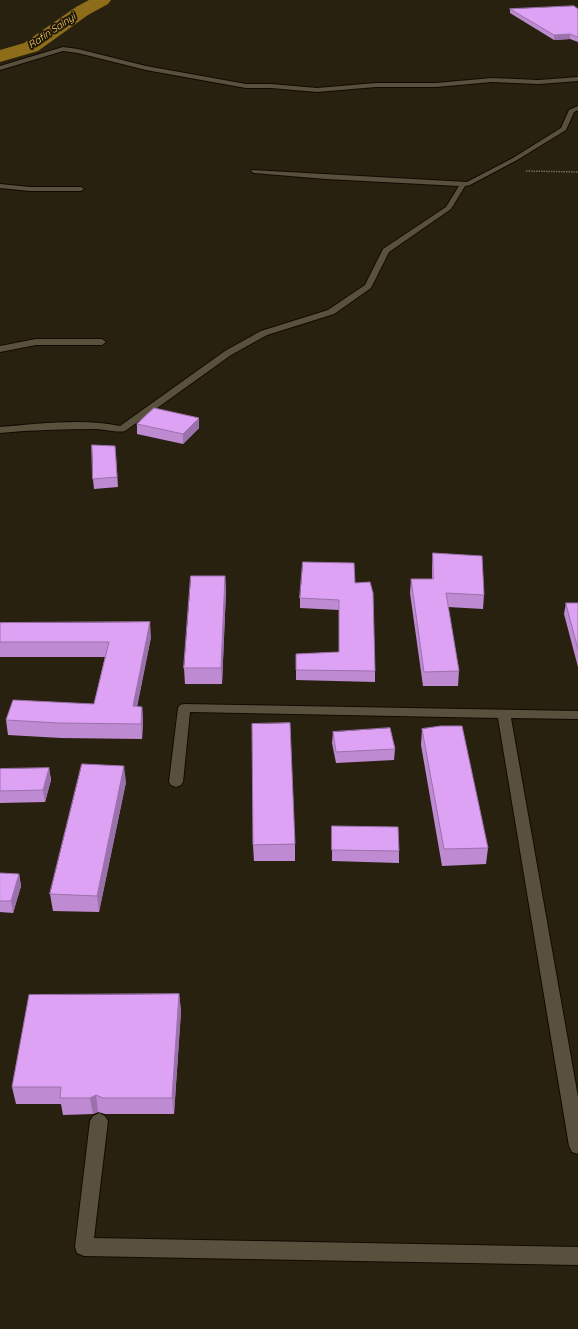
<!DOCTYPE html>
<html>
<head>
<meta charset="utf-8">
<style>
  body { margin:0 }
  canvas { display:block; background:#29210f }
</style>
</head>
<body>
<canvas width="578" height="1329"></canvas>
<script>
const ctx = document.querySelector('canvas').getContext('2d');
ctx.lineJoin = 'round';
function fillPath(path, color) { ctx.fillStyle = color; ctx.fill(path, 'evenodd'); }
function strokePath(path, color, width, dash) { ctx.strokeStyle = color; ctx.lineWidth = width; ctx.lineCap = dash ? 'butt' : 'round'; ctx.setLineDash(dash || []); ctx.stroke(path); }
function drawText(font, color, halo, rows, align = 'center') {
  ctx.font = font + ' Quicksand,sans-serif'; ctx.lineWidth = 4; ctx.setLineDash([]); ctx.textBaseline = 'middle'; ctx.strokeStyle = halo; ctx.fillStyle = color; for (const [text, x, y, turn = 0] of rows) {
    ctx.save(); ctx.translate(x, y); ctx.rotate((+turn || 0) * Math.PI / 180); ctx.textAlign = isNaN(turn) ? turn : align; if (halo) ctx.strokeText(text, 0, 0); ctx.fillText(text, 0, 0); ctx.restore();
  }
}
fillPath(new Path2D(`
  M 89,0 L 111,0 L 108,4 L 88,15 L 38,51 L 0,62 L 0,50 L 24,43 L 76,7 Z`), '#8d6c1a');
const street = new Path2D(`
  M 63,47 L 78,49 L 146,66 L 246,84 L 271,84 L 317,88 L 376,83 L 436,83 L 492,78 L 539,80 L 578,77 L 578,81 L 539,84 L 492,82 L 436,87 L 376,87 L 317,92 L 271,88 L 246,88 L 146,70 L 78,53 L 63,51 L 0,70 L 0,66 Z
  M 578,106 L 578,110 L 574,112 L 566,130 L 517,160 L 470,185 L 465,186 L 451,209 L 389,252 L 371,288 L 334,314 L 267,335 L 231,355 L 125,431 C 119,433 103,429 94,429 C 63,429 32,430 0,433 L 0,427 C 37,424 84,418 120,426 L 225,351 L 261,331 L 328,310 L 365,285 L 383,249 L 446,207 L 459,186 L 326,179 L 254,173 L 251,171 L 252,170 L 467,182 L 513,158 L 561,128 L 569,110 Z
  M 0,184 L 30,187 L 81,187 L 84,189 L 81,191 L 30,191 L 0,188 Z
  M 36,339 L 102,339 L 106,342 L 102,345 L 36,345 L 0,352 L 0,346 Z
  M 184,704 L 578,711 L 578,719 L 511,718 L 578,1097 L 578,1154 L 572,1152 L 569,1146 L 498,718 L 190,712 L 183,782 L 181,785 L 176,787 L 171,785 L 169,782 L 178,708 L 180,705 Z
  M 99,1113 L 105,1116 L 108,1121 L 94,1238 L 578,1247 L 578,1265 L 84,1256 L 77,1253 L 75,1247 L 90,1121 L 93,1116 Z`);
strokePath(street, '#120a00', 2);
strokePath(new Path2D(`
  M 526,171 L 578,172`), '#746d5e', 1.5, [1.5, 1]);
fillPath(street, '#59503d');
fillPath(new Path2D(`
  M 510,9 L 578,9 L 578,42 L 570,39 L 554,40 L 510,13 Z
  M 137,424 L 199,428 L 183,444 L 137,434 Z
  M 116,456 L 118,487 L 94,489 L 93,479 Z
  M 433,553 L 484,595 L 483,609 L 448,607 L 459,671 L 458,686 L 423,686 L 410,593 L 411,579 L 432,579 L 432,567 Z
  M 225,576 L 226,591 L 222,684 L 185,684 L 184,668 Z
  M 355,583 L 375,671 L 375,682 L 296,680 L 296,654 L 339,652 L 339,610 L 300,608 L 300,598 Z
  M 566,603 L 578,603 L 578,667 L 564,614 Z
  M 0,623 L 151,637 L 137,707 L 142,707 L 143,722 L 142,739 L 61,738 L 8,735 L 6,720 L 94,704 L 105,657 L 0,657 Z
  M 422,729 L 488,848 L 486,864 L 442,866 L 421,745 Z
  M 333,732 L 395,749 L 394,760 L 336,763 L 332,743 Z
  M 49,768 L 51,780 L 45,802 L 0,803 L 0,769 Z
  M 126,782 L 99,912 L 53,911 L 50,894 Z
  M 332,826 L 399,851 L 399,863 L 332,861 Z
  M 295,844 L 295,861 L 254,861 L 253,845 Z
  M 0,873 L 19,874 L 21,886 L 13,913 L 0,912 Z
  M 179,994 L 181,1011 L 174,1114 L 105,1114 L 98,1112 L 93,1114 L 63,1115 L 61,1104 L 16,1104 L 12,1087 Z`), '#be8bd2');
fillPath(new Path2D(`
  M 570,34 L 570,39 L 554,40 L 554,35 Z
  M 199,418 L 199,428 L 183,444 L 183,434 Z
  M 225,576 L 226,591 L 222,684 L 221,668 Z
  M 150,622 L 151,637 L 134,721 L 133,706 Z
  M 142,707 L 143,722 L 142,739 L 141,724 Z
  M 124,766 L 126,782 L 99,912 L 97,896 Z
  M 49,768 L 51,780 L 45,802 L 43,790 Z
  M 19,874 L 21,886 L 13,913 L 11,901 Z
  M 179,994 L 181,1011 L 174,1114 L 172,1098 Z
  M 96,1095 L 98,1112 L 93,1114 L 90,1098 Z`), '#9b71ab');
const building = new Path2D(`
  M 574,6 L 578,9 L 578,37 L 570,34 L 554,35 L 510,9 Z
  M 154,408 L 199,418 L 183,434 L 137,424 Z
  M 92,445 L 115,446 L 117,477 L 93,479 Z
  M 433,553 L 482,556 L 484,595 L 446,593 L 459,671 L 424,672 L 411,579 L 433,579 Z
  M 303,562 L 354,563 L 355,583 L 370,582 L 373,593 L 375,671 L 296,670 L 296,654 L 339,652 L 339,600 L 300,598 Z
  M 191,576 L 225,576 L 221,668 L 184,668 Z
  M 566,603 L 578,603 L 578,649 Z
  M 150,622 L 133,706 L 142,707 L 141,724 L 59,723 L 6,720 L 13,700 L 94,704 L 109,642 L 0,642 L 0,623 Z
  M 290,723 L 295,844 L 253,845 L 252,724 Z
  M 441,726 L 462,726 L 488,848 L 444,849 L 422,729 Z
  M 390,728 L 395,749 L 336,752 L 333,732 Z
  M 82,764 L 124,766 L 97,896 L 50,894 Z
  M 49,768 L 43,790 L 0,791 L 0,769 Z
  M 332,826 L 398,827 L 399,851 L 332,850 Z
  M 0,873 L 19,874 L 11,901 L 0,901 Z
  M 179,994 L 172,1098 L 103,1098 L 96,1095 L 90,1098 L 60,1098 L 61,1087 L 12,1087 L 29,995 Z`);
fillPath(building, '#dda2f4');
strokePath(building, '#9b71ab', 1);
drawText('italic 10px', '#fcd06d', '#1f1806', [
  ["Rafin Sainyi",52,31,-34]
]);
</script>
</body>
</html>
